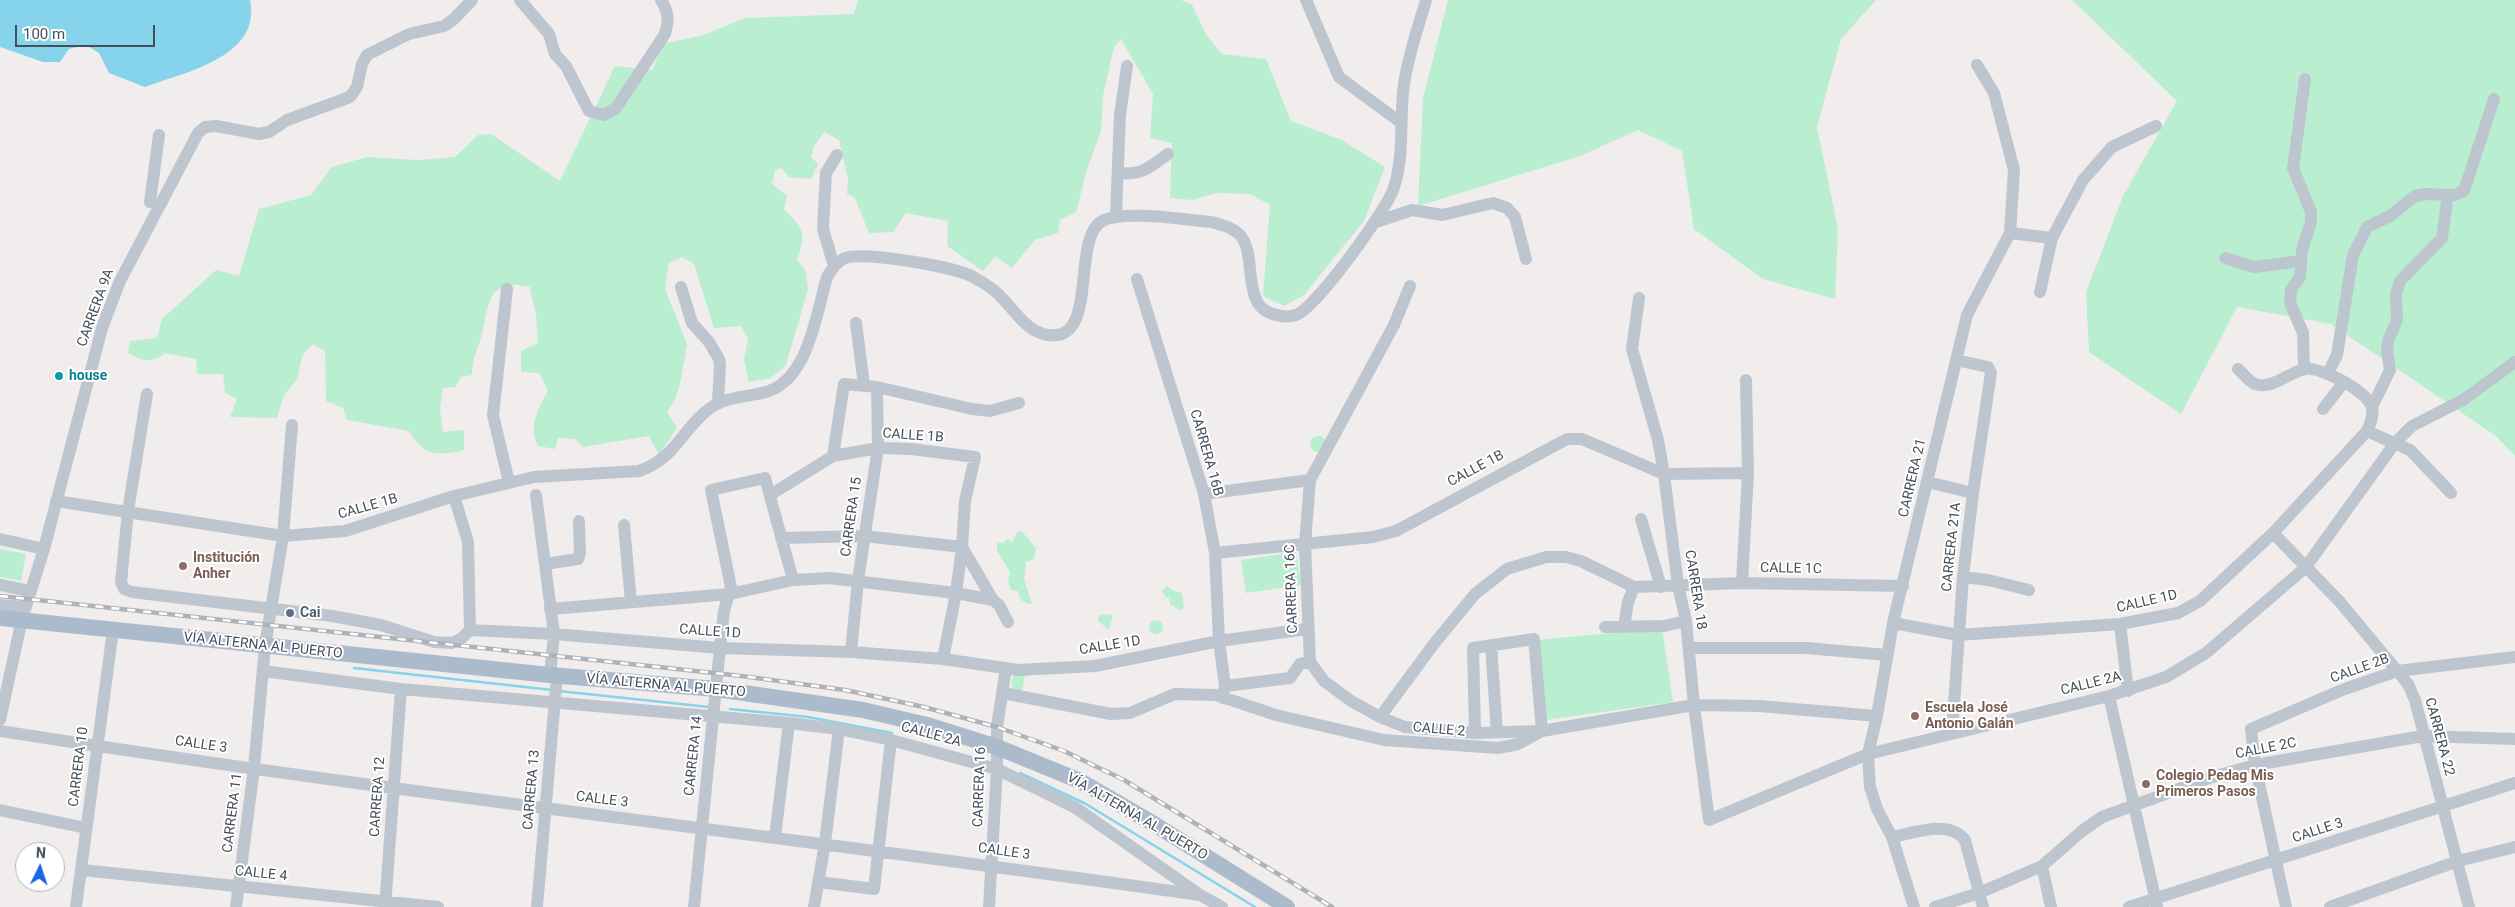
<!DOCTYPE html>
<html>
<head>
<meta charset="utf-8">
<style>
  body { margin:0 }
  #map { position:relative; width:2515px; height:907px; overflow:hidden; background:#f0edec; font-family:Roboto,sans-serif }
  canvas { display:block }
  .north { position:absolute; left:15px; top:842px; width:50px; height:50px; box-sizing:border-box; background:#fff; border:1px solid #b5b9bd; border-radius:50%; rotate:4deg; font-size:14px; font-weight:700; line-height:20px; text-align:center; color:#454f5a }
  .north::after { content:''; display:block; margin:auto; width:18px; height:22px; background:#1867de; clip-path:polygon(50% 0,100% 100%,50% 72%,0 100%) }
  .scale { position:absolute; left:15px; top:25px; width:140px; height:22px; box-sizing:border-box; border:2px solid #454f5a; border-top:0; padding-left:6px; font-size:15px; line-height:18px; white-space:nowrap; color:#454f5a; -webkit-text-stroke:4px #fff; paint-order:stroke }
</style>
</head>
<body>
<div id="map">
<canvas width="2515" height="907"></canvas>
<div class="north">N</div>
<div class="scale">100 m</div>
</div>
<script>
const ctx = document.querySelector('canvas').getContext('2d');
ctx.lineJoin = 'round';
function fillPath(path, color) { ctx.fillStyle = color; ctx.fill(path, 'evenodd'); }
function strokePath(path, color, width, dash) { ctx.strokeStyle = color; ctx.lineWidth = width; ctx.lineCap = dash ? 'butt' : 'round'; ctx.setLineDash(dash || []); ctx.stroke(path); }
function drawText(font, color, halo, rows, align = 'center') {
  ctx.font = font + ' Roboto,sans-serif'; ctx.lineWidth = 4; ctx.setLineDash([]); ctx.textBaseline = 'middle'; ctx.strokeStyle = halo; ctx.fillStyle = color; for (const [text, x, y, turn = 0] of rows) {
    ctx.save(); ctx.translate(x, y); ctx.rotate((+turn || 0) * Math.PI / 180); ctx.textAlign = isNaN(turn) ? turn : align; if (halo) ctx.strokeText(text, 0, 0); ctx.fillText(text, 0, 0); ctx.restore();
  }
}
fillPath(new Path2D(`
  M 858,0 L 1181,0 L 1192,5 L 1207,36 L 1222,54 L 1266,59 L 1291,121 L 1342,140 L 1385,167 L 1364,221 L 1304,295 L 1284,306 L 1263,296 L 1270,205 L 1250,194 L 1217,193 L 1192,200 L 1170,198 L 1172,143 L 1150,138 L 1153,94 L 1121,39 L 1114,47 L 1103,96 L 1101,131 L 1087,169 L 1076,212 L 1060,220 L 1058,233 L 1035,240 L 1012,268 L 995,256 L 983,271 L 947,246 L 948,221 L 906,213 L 893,232 L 869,233 L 855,198 L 847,194 L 848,179 L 839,140 L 824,132 L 813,148 L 811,157 L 818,164 L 811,179 L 789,177 L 781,168 L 775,170 L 772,184 L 787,196 L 784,210 C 805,228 806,235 797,260 L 805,270 L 808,289 L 786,365 L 771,378 L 749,382 L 744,360 L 748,338 L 741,326 L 714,328 L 694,264 L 682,257 L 669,263 L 665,289 L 687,344 L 680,384 L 675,400 L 667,412 L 677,428 L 659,455 L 649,436 L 583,447 L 575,439 L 558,438 L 555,449 L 538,446 C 528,426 538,409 548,391 L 539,373 L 521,372 L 521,351 L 538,343 L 536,315 L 530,287 C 484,277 490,307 481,338 C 477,352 472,358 472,375 L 460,377 L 456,387 L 443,388 L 440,409 L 443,432 L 464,430 L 464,450 C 437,456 424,457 409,431 L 347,420 L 343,408 L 326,401 L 325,351 L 313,344 L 302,356 L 298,378 L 284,395 L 277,418 L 230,417 L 237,399 L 225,393 L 223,374 L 197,374 L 196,359 L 165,353 C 152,363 142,362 128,353 L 130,341 L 157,338 L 162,319 L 216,270 L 239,276 L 259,209 L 311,195 L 332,167 L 367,157 L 418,160 L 455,157 L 478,135 L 491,134 L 560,181 L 615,66 L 653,70 L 662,44 L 704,35 L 745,18 L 854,14 Z
  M 1448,0 L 1876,0 L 1841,39 L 1817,127 L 1838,229 L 1835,299 L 1763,279 L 1694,229 L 1682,151 L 1638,130 L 1580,156 L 1418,206 L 1423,99 Z
  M 2072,0 L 2515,0 L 2515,456 L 2496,436 L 2331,324 L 2237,307 L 2181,414 L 2089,352 L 2086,292 L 2123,196 L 2177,101 Z
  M1310 444a8 8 0 1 1 16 0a8 8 0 1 1-16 0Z
  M 1021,530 L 1036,548 L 1034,559 L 1026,562 L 1024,579 L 1032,604 C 1023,603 1019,600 1018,591 L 1011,590 L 1008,582 L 1010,572 L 997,551 L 997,543 L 1003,543 L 1008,539 L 1012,543 L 1016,533 Z
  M 0,549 L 26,554 L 21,581 L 0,577 Z
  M 1296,552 L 1301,585 L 1246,593 L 1241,560 Z
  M 1167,586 L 1174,591 L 1182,593 L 1184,608 L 1180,611 L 1170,604 L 1169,598 L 1165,597 L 1162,590 Z
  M 1102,614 L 1113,615 L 1109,630 L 1098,621 L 1098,617 Z
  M1149 627a7 7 0 1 1 14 0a7 7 0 1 1-14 0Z
  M 1662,628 L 1673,702 L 1546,720 L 1537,640 Z
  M 1015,673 L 1025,674 L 1022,694 L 1015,693 C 1011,685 1010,681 1015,673 Z`), '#baeed0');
fillPath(new Path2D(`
  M 0,0 L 250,0 C 262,57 185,72 145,87 L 109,73 L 99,53 L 86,45 L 69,49 L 60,62 L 43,62 L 0,47 Z`), '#86d3ec');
strokePath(new Path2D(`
  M 354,668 L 552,690
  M 559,691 L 709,707
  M 730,709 L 808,717 L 892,733
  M 1020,773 L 1086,804 L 1255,907`), '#86d3ec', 2.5);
strokePath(new Path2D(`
  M 520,0 L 549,34 L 555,54 L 566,66 L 589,111 L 604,115 L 616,108 L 665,34 C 669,20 669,13 661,0
  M 1306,0 L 1339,77 L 1400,122
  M 1118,173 C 1143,175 1148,168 1168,154
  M 150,202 L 159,135
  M 1116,215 L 1120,115 L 1127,66
  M 1376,222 L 1412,210 L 1442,215 L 1493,203 L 1507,208 L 1515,217 L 1526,259
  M 2010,233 L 2052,238
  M 2225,258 L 2254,267 L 2301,261
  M 834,266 L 823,229 L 826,173 L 837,155
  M 1137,279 L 1204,494 L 1215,553 L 1219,641 L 1225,686 L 1223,698
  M 1410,286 L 1394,325 L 1310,480 L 1305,544 L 1310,662 L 1324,681 L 1351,701 L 1380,717 L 1405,727 L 1475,733 L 1539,731
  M 681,287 L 692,323 L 709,342 L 719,359 L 720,365 L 718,402
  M 507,289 L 493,415 L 509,482
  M 2040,292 L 2052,238 L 2083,180 L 2112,147 L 2156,126
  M 1639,298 L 1632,349 L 1658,440 L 1664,474 L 1678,585 L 1686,621 L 1694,705 L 1709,820 L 1868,754 L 2109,696 L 2166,677 L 2206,653 L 2305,568 L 2395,443 L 2412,426 L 2463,400 L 2515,362
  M 856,323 L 864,385
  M 2304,369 L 2303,333 L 2290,303 L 2291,290 L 2300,277 L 2302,250 L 2311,222 L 2311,212 L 2293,168 L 2305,79
  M 2328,373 L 2337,355 L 2353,255 L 2367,227 L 2390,216 L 2415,196 L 2425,194 L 2455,195 L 2464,191 L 2494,99
  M 147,394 L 128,511 L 121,582 L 124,589 L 132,592 L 332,616 L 381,625 L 434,642 L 452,643 L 462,638 L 470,630 L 554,634 L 720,648 L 851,652 L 943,659 L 1018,670 L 1095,666 L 1219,641 L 1307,629
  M 2372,407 L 2390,370 L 2387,352 L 2388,341 L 2397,320 L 2396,294 L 2400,281 L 2442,238 L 2448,195
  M 2323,409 L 2344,382
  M 2367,431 L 2410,450 L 2451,493
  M 833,456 L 844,384 L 877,387 L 972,409 L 990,411 L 1019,403
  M 1927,482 L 1973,493
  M 1204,494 L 1310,480
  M 536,495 L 554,634 L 550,675
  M 770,495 L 833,456 L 878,448 L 911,449 L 975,457 L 965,501 L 962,547 L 956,593 L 943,659
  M 454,496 L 468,542 L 470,630
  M 56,501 L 283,536 L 345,531 L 454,496 L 534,477 L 639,471 C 672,460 679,436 703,414 C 720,397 740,398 762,393 C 808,384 816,315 827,277 C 832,269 836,262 845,258 C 863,251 958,267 975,278 C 982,282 991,287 997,293 C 1013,307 1025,332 1048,335 C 1101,342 1069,236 1104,220 C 1126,210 1186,220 1212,222 C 1222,225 1232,227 1240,235 C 1257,253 1242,303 1270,313 C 1278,316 1287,318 1296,315 C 1316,308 1385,212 1393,190 C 1405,158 1399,119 1404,84 C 1408,56 1418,28 1426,0
  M 1641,519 L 1661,587
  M 624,525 L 631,602
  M 2273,533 L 2340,602 L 2408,684 L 2415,700 L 2469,907
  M 781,538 L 864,536 L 962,547 L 993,600 L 999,605 L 1008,622
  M 0,539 L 44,549
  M 1215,553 L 1373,537 L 1396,531 L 1567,439 L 1582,439 L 1664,474 L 1748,473
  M 545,564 L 578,559 L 580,553 L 579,521
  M 1963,577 L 1988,580 L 2029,590
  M 1742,583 L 1748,473 L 1746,380
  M 0,585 L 30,591
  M 0,605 L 26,607
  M 550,609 L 730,594 L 793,580 L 829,578 L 956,593 L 993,600
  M 1893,623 L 1958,635 L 2120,624 L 2178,613 L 2200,601 L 2273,533 L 2367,431 C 2370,424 2374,416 2372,408 C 2369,392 2322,367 2306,369 C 2290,371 2273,390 2255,384 C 2249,382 2243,373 2238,369
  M 2120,624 L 2128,691
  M 1605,627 L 1664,626 L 1686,621
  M 1624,627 L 1628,602 L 1634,587
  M 1491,645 L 1497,732
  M 1689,648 L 1806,648 L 1887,655
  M 851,652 L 858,580 L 878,448 L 877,387
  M 263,671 L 401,689 L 789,723 L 839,729 L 891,740 L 997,769 L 1076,808 L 1200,895 L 1222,907
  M 1225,686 L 1290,678 L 1300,664 L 1310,662
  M 1003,693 L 1111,714 L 1130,713 L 1175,694 L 1216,695 L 1276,715 L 1384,740 L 1498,748 L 1518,744 L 1542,731 L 1694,705 L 1759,706 L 1877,716
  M 2109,696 L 2157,906
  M 1380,717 L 1433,645 L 1475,594 L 1507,569 L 1546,557 L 1566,557 L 1581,561 L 1634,587 L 1742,583 L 1903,586
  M 0,720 L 22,619 L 44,549 L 102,328 L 120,281 L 198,133 L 205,127 L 216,126 L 259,134 L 269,132 L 287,120 L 350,97 L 357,87 L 362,64 L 367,55 L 409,34 L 444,26 L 454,19 L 472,0
  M 0,731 C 399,794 800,838 1200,895
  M 1475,733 L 1473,648 L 1534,639 L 1542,731
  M 1952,733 L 1963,577 L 1973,493 L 1991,373 L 1988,367 L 1956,360
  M 0,810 L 86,828
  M 775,837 L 789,723
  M 1892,837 C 1914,833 1949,819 1965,840 L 1983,907
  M 2042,866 L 2051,907
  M 82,870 L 438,907
  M 819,882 L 874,889 L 891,740
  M 76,907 L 113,630
  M 236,907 L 254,768 L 265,646 L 283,536 L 292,425
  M 385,907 L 401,689
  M 537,907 L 557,676
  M 694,907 L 720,648 L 724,611 L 731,587 L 711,490 L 765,478 L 793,580
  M 814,907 L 825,843 L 839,729
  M 989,907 L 997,769 L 997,727 L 1006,668
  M 1914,907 L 1892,837 L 1877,809 L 1870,787 L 1868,754 L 1877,716 L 1893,623 L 1967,315 L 2010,233 L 2014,170 L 1994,93 L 1977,65
  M 1935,907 L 1979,893 L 2042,866 L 2082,831 L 2102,817 L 2209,778 L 2255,765 L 2423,736 L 2515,739
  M 2129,907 L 2515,783
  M 2286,907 L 2255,765 L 2251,729 L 2342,690 L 2397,671 L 2515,657
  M 2330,907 L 2458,861 L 2515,847`), '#bdc6cf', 12);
strokePath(new Path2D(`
  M 0,618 L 550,675 L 716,689 L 863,710 L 927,725 L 997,747 L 1080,781 L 1154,824 L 1287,907`), '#acbbcc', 16);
const rail = new Path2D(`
  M 0,596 L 742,676 L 845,690 L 924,707 L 997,727 L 1064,751 L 1124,780 L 1332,907`);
strokePath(rail, '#afb2b7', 4.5);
strokePath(rail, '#fff', 2.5, [8]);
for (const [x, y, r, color] of [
  [59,376,5,"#0f9aa8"],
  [183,566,5,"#8d6e63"],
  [290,613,5,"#5c6f8a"],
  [1915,716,5,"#8d6e63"],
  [2146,784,5,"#8d6e63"]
]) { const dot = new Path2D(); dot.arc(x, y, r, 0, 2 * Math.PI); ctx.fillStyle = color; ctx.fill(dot); strokePath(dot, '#fff', 2); }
drawText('14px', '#454f5a', '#fff', [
  ["CARRERA 9A",96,308,-70],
  ["CALLE 1B",913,436,4],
  ["CARRERA 16B",1206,453,74],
  ["CALLE 1B",1476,469,-28],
  ["CARRERA 21",1913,478,-77],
  ["CALLE 1B",368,507,-16],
  ["CARRERA 15",852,517,-82],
  ["CARRERA 21A",1952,547,-84],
  ["CALLE 1C",1791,569,1],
  ["CARRERA 16C",1292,589,-92],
  ["CARRERA 18",1695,590,81],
  ["CALLE 1D",2147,602,-13],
  ["CALLE 1D",710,632,4],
  ["VÍA ALTERNA AL PUERTO",263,646,6],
  ["CALLE 1D",1110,646,-9],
  ["CALLE 2B",2360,669,-20],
  ["CALLE 2A",2091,684,-14],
  ["VÍA ALTERNA AL PUERTO",666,686,5],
  ["CALLE 2",1439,730,5],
  ["CALLE 2A",931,735,15],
  ["CARRERA 22",2439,737,75],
  ["CALLE 3",201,745,8],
  ["CALLE 2C",2266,749,-11],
  ["CARRERA 14",694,756,-84],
  ["CARRERA 10",79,767,-83],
  ["CARRERA 16",980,787,-88],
  ["CARRERA 13",532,790,-85],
  ["CARRERA 12",378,797,-86],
  ["CALLE 3",602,800,7],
  ["CARRERA 11",233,813,-83],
  ["VÍA ALTERNA AL PUERTO",1137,817,30],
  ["CALLE 3",2318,831,-18],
  ["CALLE 3",1004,852,8],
  ["CALLE 4",261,874,6]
]);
drawText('bold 14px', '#0d838f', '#fff', [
  ["house",69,376]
], 'left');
drawText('bold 14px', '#785e54', '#fff', [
  ["Institución",193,558],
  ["Anher",193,574],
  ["Escuela José",1925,708],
  ["Antonio Galán",1925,724],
  ["Colegio Pedag Mis",2156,776],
  ["Primeros Pasos",2156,792]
], 'left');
drawText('bold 14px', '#4e5e75', '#fff', [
  ["Cai",300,613]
], 'left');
</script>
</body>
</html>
